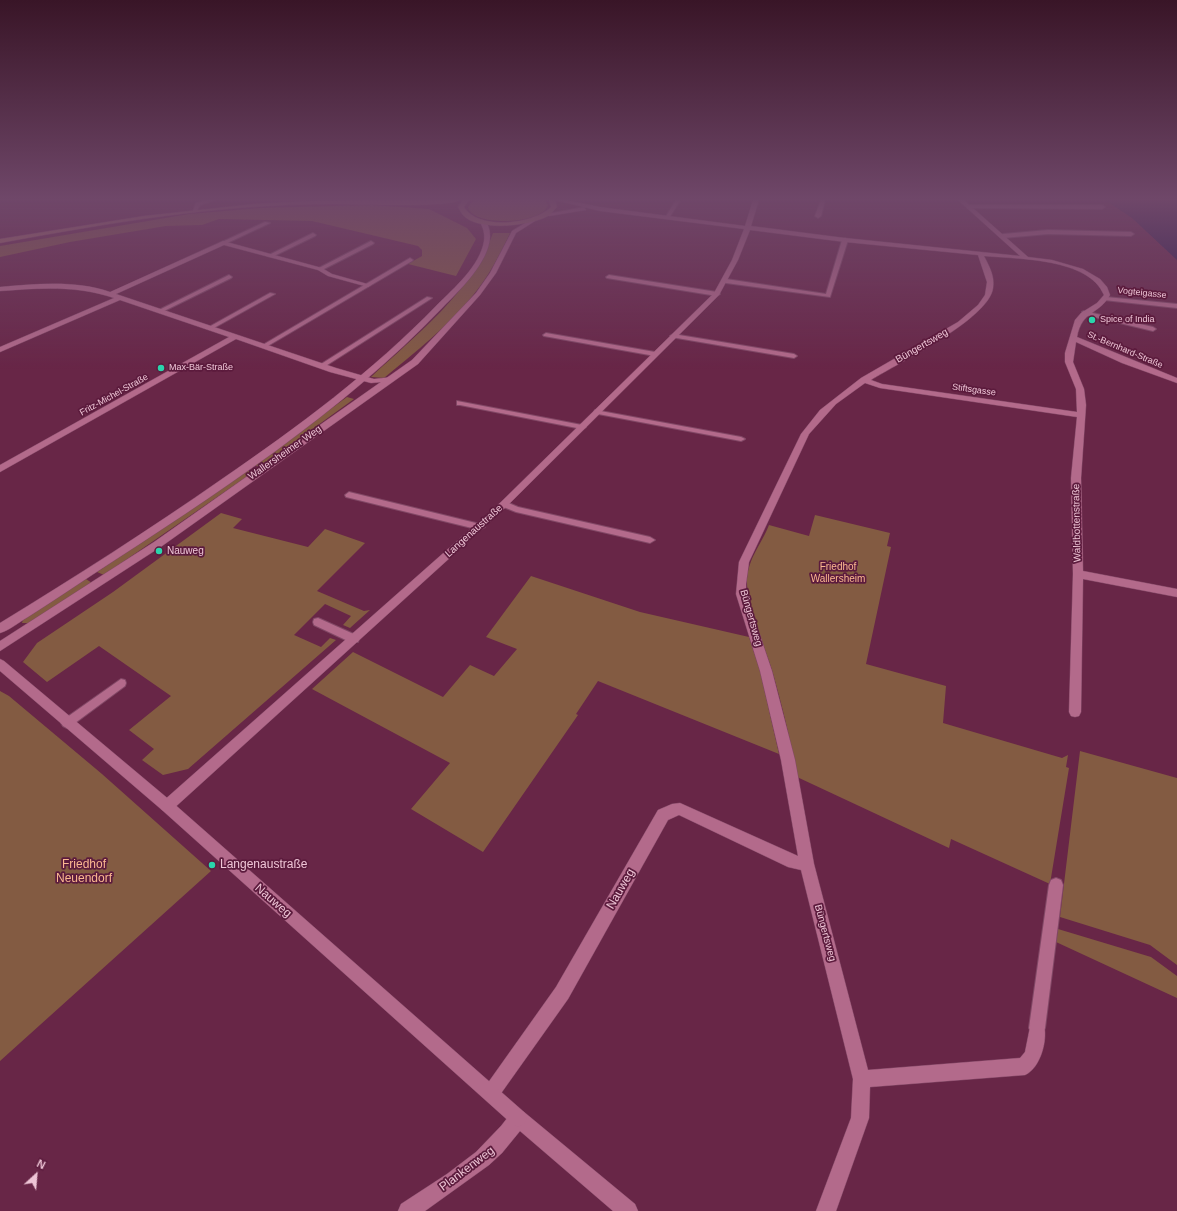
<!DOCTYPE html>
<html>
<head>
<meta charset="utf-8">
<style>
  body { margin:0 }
  #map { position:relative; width:1177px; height:1211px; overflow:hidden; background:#682647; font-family:Helvetica,sans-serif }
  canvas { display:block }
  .north { position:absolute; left:16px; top:1155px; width:40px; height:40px; -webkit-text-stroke:3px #5c1b3d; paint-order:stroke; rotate:26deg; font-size:11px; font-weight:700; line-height:16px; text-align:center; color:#eec5d6 }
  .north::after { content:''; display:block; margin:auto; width:14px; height:18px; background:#eec5d6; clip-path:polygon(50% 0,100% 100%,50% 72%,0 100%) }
</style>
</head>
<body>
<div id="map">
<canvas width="1177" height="1211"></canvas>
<div class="north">N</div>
</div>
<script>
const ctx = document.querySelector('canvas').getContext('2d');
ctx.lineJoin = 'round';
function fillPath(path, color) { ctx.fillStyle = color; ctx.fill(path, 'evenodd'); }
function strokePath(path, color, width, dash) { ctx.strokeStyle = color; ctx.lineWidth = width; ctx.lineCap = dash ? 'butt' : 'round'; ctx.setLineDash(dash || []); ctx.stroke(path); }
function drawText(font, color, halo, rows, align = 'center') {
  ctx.font = font + ' Helvetica,sans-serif'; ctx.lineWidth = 3.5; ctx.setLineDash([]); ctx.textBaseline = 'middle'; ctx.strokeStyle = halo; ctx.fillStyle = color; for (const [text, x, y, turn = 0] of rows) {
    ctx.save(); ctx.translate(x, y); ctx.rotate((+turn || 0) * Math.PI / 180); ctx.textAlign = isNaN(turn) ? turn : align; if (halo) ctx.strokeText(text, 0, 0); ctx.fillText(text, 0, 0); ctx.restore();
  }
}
fillPath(new Path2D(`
  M 474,200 L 545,200 L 548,205 C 543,225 471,227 468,207 Z
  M 372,205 L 429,209 L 467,228 L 476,239 L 456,276 L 408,264 L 422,256 L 422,250 L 418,246 L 312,221 L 219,219 L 202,225 L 166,226 L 70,242 L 0,257 L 0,246 L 189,214 L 260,208 Z
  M 493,233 L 510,233 C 500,254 489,276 474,294 C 449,326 415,352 384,378 L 371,377 C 416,335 472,292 493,233 Z
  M 347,397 L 354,399 L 260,467 L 254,465 Z
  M 247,470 L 252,473 L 104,575 L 97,572 Z
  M 221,513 L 242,519 L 233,528 L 308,547 L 325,529 L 365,543 L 317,591 L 364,611 L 370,610 L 350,628 L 343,625 L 351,616 L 325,604 L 294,635 L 321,647 L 330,638 L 336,640 L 188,769 L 163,775 L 142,760 L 154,749 L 129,730 L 171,696 L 99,646 L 47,682 L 23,662 L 37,643 L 113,592 Z
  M 815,515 L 890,533 L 887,546 L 891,547 L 866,664 L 946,686 L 943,723 L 1062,758 L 1068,755 L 1066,767 L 1069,768 L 1050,884 L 951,839 L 949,848 L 797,777 C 791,741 782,705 772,670 C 764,643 746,606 747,579 C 748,559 762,543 769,525 L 809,536 Z
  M 531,576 L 640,612 L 749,637 L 760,671 L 779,754 L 598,681 L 576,714 L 578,715 L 483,852 L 411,809 L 450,763 L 312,689 L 353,652 L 443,697 L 470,665 L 494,676 L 517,649 L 486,637 Z
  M 86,579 L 92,583 L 30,623 L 22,623 L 23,620 Z
  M 0,691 L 9,696 L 102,774 L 211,871 L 0,1061 Z
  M 1080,751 L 1177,778 L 1177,965 L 1150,945 L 1060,917 Z
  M 1058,929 L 1151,957 L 1177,976 L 1177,998 L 1056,942 Z`), '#835b42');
fillPath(new Path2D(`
  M 1105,200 L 1177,200 L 1177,260 L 1132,218 Z`), '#291c4d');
const service = new Path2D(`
  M 207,200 L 214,200 L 200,205 L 197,211 L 193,211 L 196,203 Z
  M 676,200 L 680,201 L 669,218 L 665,218 Z
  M 821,200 L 825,200 L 821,216 L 818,218 L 815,216 Z
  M 969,205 L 1102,205 L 1105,207 L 1102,209 L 967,208 Z
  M 265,222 L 270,223 L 225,244 L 220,243 Z
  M 1048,230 L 1131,232 L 1134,234 L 1131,236 L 1048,234 L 1003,238 L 1000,236 L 1003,234 Z
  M 313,233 L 316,235 L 315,236 L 272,257 L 267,256 Z
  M 845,238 L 848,240 L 830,297 L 726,283 L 723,281 L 726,279 L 826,294 L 842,240 Z
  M 371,241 L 374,243 L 373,244 L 322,270 L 317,269 Z
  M 410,258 L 413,260 L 412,261 L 266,347 L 261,346 Z
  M 229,275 L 232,277 L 231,278 L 162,312 L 157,311 Z
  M 609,275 L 717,292 L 720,294 L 717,296 L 607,278 L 606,277 Z
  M 270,293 L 275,294 L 212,329 L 207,328 Z
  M 427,297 L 432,298 L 324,367 L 318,366 Z
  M 1106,297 L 1177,304 L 1177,308 L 1104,300 L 1104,298 Z
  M 1084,311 L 1153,327 L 1156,329 L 1153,331 L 1082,314 L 1082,312 Z
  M 546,333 L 655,352 L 658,354 L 655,356 L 544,336 L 543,335 Z
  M 673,334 L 794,354 L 797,356 L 794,358 L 671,337 L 670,336 Z
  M 457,401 L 582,425 L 586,427 L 582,429 L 460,405 L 457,405 Z
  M 595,410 L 741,437 L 745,439 L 741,441 L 598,414 L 594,412 Z
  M 349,492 L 480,524 L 485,527 L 480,530 L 346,497 L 345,495 Z
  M 504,501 L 518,507 L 650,537 L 655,540 L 650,543 L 516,512 L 501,506 L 500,504 Z
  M 318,618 L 358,636 L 359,639 L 358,642 L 350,642 L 314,625 L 313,622 L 314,619 Z
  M 121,679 L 125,680 L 126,683 L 125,686 L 71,726 L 67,728 L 63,726 L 61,723 L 63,720 Z
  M 1056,878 L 1061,880 L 1063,885 L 1045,1028 L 1042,1033 L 1037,1036 L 1032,1033 L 1029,1028 L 1049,885 L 1051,880 Z`);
const minor = new Path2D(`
  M 555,200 L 565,200 L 600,207 L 745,226 L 753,200 L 759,200 L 751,226 L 845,238 L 1020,256 L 958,200 L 964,200 L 1028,257 L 1052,260 L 1083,269 L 1100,279 L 1107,287 L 1110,295 C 1099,315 1082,310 1077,337 L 1177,378 L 1177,383 L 1122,363 L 1076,342 L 1073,362 L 1084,389 L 1086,405 L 1081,478 L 1083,571 L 1177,589 L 1177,597 L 1083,579 L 1081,712 L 1079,716 L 1075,717 L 1071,716 L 1069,712 L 1073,574 L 1071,478 L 1077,417 L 880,388 L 865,383 L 836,404 L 809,434 L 749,562 L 746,584 L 746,594 L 772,671 L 795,760 L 814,864 L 868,1070 L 1020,1058 L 1025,1052 L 1031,1022 L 1037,1020 L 1043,1022 C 1049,1037 1041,1068 1025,1075 L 870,1087 L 869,1118 L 836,1211 L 816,1211 L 851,1118 L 853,1079 L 801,870 L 788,867 L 679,815 L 668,820 L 568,999 L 497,1099 L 491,1102 L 485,1099 L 482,1093 L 485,1087 L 556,987 L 658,810 L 672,804 L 680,803 L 798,856 L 781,760 L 760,671 L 736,594 L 739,562 L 801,434 L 820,410 L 861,378 L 958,322 L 978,305 L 985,295 L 987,282 L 978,255 L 845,242 L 750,230 L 738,260 L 719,295 L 507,506 L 172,810 L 167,812 L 162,810 L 160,806 L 162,802 L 501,502 L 714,293 L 732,260 L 744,229 L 600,211 ZM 984,256 C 1018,259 1089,258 1104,295 L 1097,303 L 1081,313 L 1075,320 L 1065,353 L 1065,362 L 1076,389 L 1077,412 L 882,384 L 871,380 C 898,363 989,319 993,288 C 995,276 989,266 984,256 Z
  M 584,207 L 586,210 L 549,216 L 546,214 Z
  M 223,241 L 322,268 L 332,274 L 371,285 L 368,287 L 328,276 L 318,270 L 224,245 L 116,294 L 336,368 L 374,379 L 393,377 L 393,381 L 371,383 L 330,372 L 236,339 L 0,472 L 0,465 L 229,337 L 120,300 L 0,352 L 0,347 L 114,298 C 76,285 39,288 0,291 L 0,287 C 37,284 75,280 110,292 Z
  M 518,1109 L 524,1112 L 635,1204 L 638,1211 L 613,1211 L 520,1131 L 502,1153 L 489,1165 L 425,1211 L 398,1211 L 401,1204 L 447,1174 L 476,1152 L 501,1126 L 512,1112 Z`);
const tertiary = new Path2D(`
  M 483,220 C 489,223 490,231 490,237 C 489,262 459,291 443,307 C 341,414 215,495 92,575 C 71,589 50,603 28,617 C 19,622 10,630 0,633 L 0,623 C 75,577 149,530 222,479 C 298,427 372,372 437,305 C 454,288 480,266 484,241 C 485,233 483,228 480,222 Z
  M 530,220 L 535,221 L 516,233 L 496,273 L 480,295 L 418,364 L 162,546 L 0,651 L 0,641 L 154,542 L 412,360 L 476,293 L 490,273 L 512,231 Z
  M 0,659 L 4,661 L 172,802 L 524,1112 L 527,1118 L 524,1124 L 518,1127 L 512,1124 L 162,810 L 0,671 Z`);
const secondary = new Path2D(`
  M 460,200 C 447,208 352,204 330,204 C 220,204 109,223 0,243 L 0,239 L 144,216 L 254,204 L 312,201 Z
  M 463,200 L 469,200 L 464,207 C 478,231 534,224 551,207 L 549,200 L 555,200 L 557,207 C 554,210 551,214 548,216 C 530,226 478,232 463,215 C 461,213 460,210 458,207 Z`);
strokePath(service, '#824866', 2);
strokePath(minor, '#824866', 1);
strokePath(tertiary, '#824866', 1);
strokePath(secondary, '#824866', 1);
fillPath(service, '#b36a8b');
fillPath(minor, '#b36a8b');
fillPath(tertiary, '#b36a8b');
fillPath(secondary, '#a67467');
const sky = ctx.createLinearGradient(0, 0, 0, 369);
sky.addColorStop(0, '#391527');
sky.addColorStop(0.54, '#6f4769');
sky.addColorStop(1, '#6f476900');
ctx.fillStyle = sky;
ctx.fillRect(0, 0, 1177, 369);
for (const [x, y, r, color] of [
  [1092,320,4,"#2ad5ac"],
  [161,368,4,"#2ad5ac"],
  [159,551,4,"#2ad5ac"],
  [212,865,4,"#2ad5ac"]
]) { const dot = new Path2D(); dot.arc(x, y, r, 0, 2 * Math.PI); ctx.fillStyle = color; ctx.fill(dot); strokePath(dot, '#5c1b3d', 1.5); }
drawText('9px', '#eec5d6', '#5c1b3d', [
  ["Vogteigasse",1142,293,6],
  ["St.-Bernhard-Straße",1125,350,23],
  ["Stiftsgasse",974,390,8],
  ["Fritz-Michel-Straße",114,395,-29]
]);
drawText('9px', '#eec5d6', '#5c1b3d', [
  ["Spice of India",1100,320],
  ["Max-Bär-Straße",169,368]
], 'left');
drawText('10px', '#eec5d6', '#5c1b3d', [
  ["Büngertsweg",922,346,-30],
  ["Wallersheimer Weg",285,453,-35],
  ["Waldbottenstraße",1077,523,-91],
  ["Langenaustraße",474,531,-42],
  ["Büngertsweg",751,618,74],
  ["Büngertsweg",825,933,75]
]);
drawText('10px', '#eec5d6', '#5c1b3d', [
  ["Nauweg",167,551]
], 'left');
drawText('10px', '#fab890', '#5c1b3d', [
  ["Friedhof",838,567],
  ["Wallersheim",838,579]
]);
drawText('12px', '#fab890', '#5c1b3d', [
  ["Friedhof",84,865],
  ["Neuendorf",84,879]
]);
drawText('12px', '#eec5d6', '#5c1b3d', [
  ["Langenaustraße",220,865]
], 'left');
drawText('12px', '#eec5d6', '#5c1b3d', [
  ["Nauweg",621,889,-60],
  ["Nauweg",273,901,41],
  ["Plankenweg",467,1169,-37]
]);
</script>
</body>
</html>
